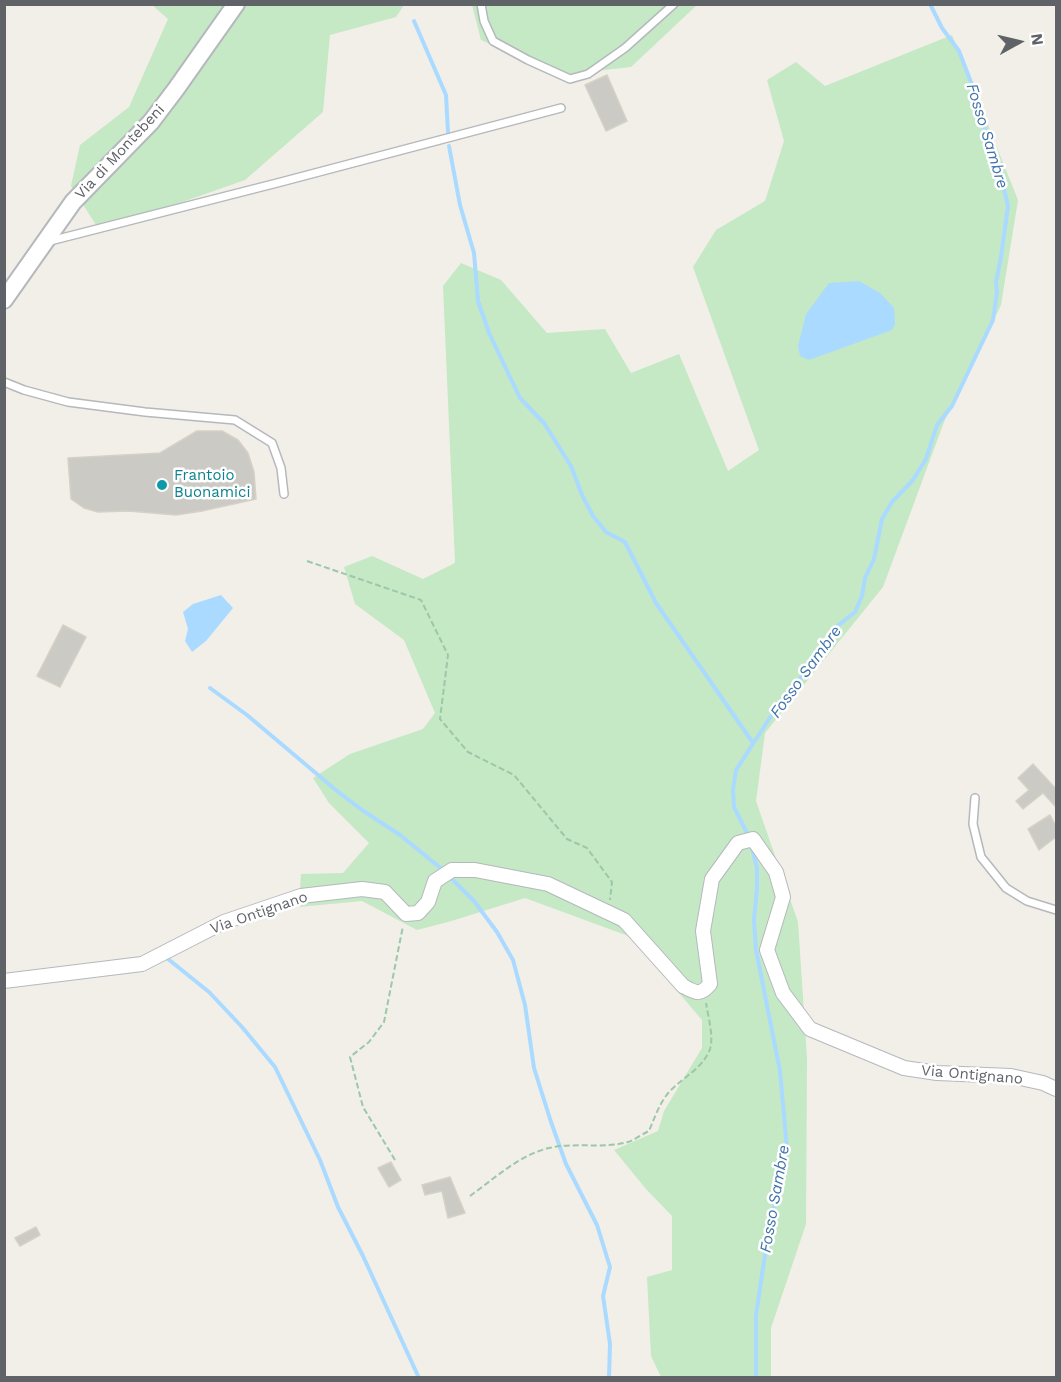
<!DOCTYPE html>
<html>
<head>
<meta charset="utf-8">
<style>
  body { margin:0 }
  #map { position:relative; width:1061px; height:1382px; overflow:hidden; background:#f1efe8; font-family:"Work Sans",sans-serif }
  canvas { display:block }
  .frame { position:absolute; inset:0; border:6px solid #5f6368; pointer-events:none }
  .north { position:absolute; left:989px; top:12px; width:60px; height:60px; -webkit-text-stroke:4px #fff; paint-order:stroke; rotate:82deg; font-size:16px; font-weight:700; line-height:24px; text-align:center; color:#5f6368 }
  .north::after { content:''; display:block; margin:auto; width:21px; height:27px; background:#5f6368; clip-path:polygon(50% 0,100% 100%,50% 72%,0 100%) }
</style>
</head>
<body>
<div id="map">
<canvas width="1061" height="1382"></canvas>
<div class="frame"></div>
<div class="north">N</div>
</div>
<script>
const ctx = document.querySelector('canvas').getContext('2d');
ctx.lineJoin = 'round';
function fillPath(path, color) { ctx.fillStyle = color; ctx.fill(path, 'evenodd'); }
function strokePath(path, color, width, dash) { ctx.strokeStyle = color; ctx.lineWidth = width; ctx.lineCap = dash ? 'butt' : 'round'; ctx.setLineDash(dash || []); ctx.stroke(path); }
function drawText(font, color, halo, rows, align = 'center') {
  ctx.font = font + ' "Work Sans",sans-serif'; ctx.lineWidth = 5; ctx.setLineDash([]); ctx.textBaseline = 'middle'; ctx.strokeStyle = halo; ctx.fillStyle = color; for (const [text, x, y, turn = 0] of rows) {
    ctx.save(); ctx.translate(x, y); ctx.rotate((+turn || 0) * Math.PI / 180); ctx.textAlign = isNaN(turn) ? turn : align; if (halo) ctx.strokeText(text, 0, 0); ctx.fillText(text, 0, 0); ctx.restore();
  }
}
fillPath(new Path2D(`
  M 152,5 L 404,5 L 396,17 L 330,35 L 323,112 L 245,180 L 100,231 L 71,186 L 80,145 L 129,107 L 168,19 Z
  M 472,5 L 697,5 L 631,67 L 560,75 L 481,40 Z
  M 952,35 L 1018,200 L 1001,305 L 944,422 L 883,587 L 765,733 L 756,801 L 798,922 L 807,1058 L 806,1224 L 771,1328 L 771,1377 L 661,1377 L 651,1356 L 647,1277 L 672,1270 L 672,1216 L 646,1189 L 614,1150 L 658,1131 L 664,1111 L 702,1048 L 702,1020 L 631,937 L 525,898 L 448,922 L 417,930 L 362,901 L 299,907 L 301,874 L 343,873 L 369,843 L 329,803 L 313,778 L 350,754 L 423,729 L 435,713 L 404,640 L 355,604 L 344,567 L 372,556 L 423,579 L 455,563 L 443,286 L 461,263 L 501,280 L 547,333 L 605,329 L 631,373 L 679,354 L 728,471 L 759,450 L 693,267 L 716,230 L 765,201 L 784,141 L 767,80 L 796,62 L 825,86 Z`), '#c5e8c5');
fillPath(new Path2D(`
  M 859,281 L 880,293 L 894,308 L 895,324 L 892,330 L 809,360 L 800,356 L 798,346 L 806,314 L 829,283 Z
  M 221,595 L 233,608 L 206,641 L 192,652 L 185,641 L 188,629 L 183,612 L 193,604 Z`), '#aadaff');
strokePath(new Path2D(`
  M 414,21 L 446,95 L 448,132
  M 449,146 L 460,205 L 474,253 L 478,301 L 489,333 L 520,398 L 544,423 L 571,466 L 582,495 L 593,516 L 606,532 L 625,542 L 656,603 L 753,743
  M 210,688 L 247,715 L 337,791 L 362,810 L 400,835 L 443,870
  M 749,837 L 734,807 L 733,790 L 736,770 L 775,710 L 803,675 L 836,627 L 855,612 L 862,596 L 865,578 L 874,559 L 882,519 L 892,502 L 913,480 L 926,459 L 937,425 L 952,406 L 993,320 L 997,292 L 996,282 L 1001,257 L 1008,206 L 1001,176 L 990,154 L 979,103 L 959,51 L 942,28 L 930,4
  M 752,848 L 757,868 L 757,888 L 754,920 L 756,950 L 780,1071 L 787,1149 L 768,1235 L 756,1315 L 756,1378
  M 449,876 L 474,901 L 497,932 L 513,960 L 525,1005 L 534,1068 L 551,1122 L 566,1164 L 597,1225 L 610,1267 L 603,1296 L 610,1344 L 609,1378
  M 168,959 L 209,992 L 242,1027 L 275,1067 L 320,1160 L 338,1207 L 363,1256 L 419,1378`), '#aadaff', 4);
const building = new Path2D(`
  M 607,75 L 627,121 L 606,131 L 585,85 Z
  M 197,431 L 222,431 L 238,440 L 248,453 L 254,472 L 256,499 L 202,511 L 176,515 L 128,511 L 98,512 L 84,508 L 71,499 L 68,458 L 160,453 Z
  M 63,625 L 86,637 L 60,687 L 37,676 Z
  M 1033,764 L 1056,789 L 1056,807 L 1043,793 L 1023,809 L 1016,801 L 1029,790 L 1018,778 Z
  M 1050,815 L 1056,826 L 1056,837 L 1039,850 L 1028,829 Z
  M 391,1162 L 401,1180 L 389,1187 L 378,1168 Z
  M 450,1177 L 465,1213 L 448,1218 L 442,1191 L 425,1195 L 422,1185 Z
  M 36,1227 L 40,1235 L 20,1246 L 15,1238 Z`);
fillPath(building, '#cccac5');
strokePath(building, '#d6d1c6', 1.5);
const service = new Path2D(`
  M 481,4 L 484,21 L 493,41 L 528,60 L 570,79 L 588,74 L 625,48 L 674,4
  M 50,241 L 281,182 L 561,108
  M 4,382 L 24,390 L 68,402 L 145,412 L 235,420 L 272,443 L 281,468 L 284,494
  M 975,798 L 973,824 L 981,857 L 1006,888 L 1027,901 L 1056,910`);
const minor = new Path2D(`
  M 4,981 L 142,964 L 224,922 L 301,896 L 362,889 L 385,892 L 406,914 L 418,913 L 428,902 L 435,881 L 452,870 L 475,870 L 548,884 L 624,920 L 683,986 C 696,993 700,996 710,984 L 703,931 L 712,879 L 738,843 L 753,839 L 776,872 L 783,897 L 767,950 L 783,993 L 810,1029 L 904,1068 L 937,1073 L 1011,1076 L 1043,1083 L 1056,1089`);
const tertiary = new Path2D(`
  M 4,300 L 73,202 L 151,122 L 176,89 L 236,4`);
strokePath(service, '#b5b8bc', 10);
strokePath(minor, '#b5b8bc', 16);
strokePath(tertiary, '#b5b8bc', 20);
strokePath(new Path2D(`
  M 307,561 L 421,600 L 448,655 L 440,719 L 468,752 L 514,775 L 567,839 L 587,848 L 612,882 L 610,900
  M 395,1160 L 363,1107 L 350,1057 L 369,1042 L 384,1022 L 403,926
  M 470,1196 C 494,1179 519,1155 549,1148 C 575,1142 603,1149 628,1142 C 635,1140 642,1134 649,1131 C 655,1117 660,1101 671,1090 C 685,1076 703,1068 710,1049 C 714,1037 708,1016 706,1003`), '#9cc7a9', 2, [6, 3]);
strokePath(service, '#fff', 7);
strokePath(minor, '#fff', 14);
strokePath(tertiary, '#fff', 16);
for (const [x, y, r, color] of [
  [162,485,6,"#0f9aa8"]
]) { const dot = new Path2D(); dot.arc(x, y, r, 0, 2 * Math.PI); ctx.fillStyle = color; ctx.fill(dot); strokePath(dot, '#fff', 2); }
drawText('15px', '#5f6368', '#fff', [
  ["Via di Montebeni",120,152,-47],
  ["Via Ontignano",259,913,-19],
  ["Via Ontignano",972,1075,5]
]);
drawText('15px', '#0d838f', '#fff', [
  ["Frantoio",174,476],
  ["Buonamici",174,493]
], 'left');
drawText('italic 16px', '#4174aa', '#fff', [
  ["Fosso Sambre",987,136,73],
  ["Fosso Sambre",806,672,-54],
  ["Fosso Sambre",775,1199,-80]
]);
</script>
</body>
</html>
